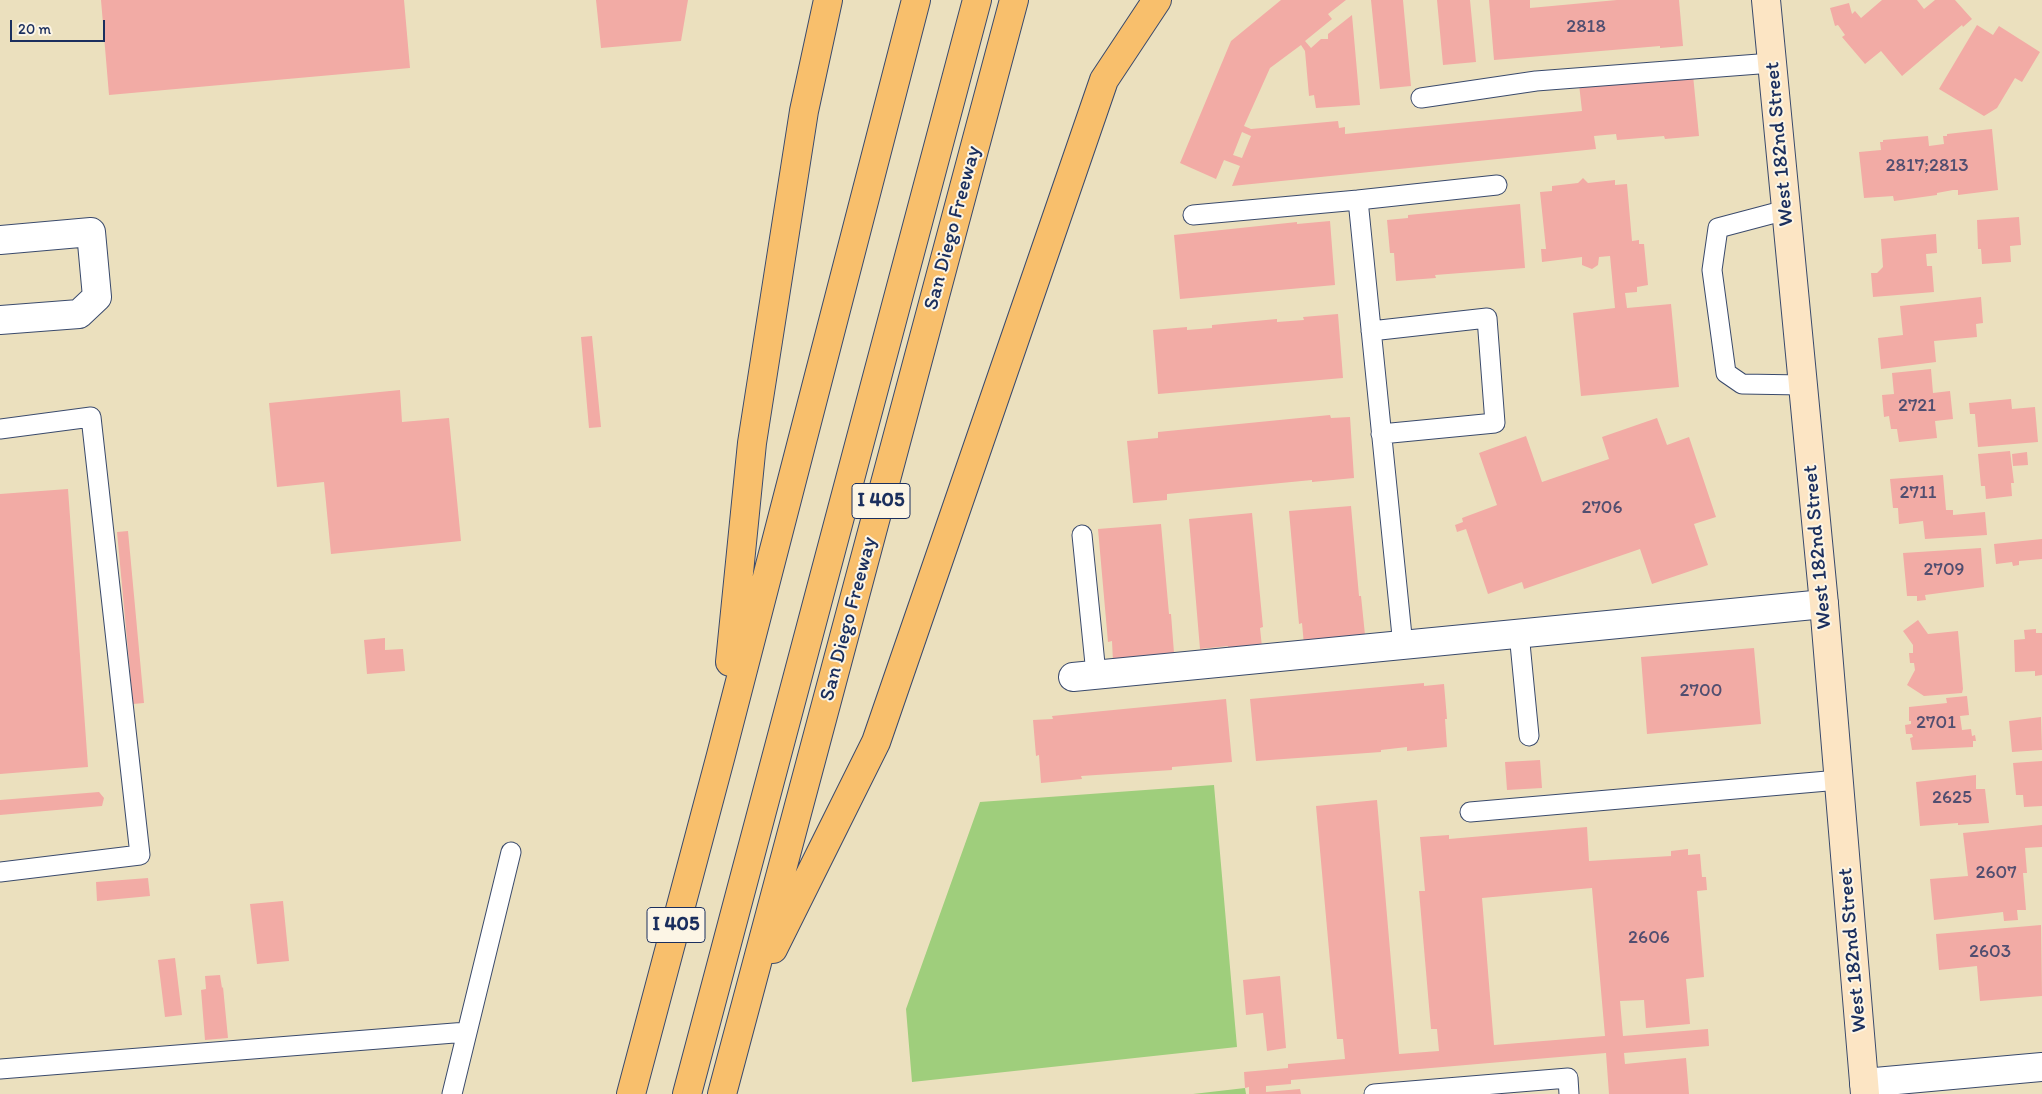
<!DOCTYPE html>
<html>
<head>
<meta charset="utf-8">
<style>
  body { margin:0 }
  #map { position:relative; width:2042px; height:1094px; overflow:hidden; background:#ebe0be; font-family:Itim,sans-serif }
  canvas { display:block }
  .scale { position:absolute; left:10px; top:20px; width:95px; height:22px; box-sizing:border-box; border:2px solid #1b2f5e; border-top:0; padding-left:6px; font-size:15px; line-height:18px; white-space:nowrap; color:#1b2f5e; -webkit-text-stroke:4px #fcf5e5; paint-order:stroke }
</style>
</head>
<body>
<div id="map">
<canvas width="2042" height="1094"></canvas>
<div class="scale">20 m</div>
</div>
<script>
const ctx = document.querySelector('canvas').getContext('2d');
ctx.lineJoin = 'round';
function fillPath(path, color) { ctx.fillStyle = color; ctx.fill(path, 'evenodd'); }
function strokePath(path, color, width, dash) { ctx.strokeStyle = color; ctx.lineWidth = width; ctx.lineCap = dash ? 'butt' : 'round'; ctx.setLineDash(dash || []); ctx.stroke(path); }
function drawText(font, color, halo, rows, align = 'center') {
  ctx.font = font + ' Itim,sans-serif'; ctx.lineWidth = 4; ctx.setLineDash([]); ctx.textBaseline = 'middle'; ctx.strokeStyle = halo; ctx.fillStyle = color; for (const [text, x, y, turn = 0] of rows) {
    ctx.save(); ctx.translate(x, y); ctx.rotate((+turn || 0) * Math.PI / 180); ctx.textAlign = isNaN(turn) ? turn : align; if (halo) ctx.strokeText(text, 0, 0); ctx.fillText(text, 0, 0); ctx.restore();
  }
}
fillPath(new Path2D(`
  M 1214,785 L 1237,1047 L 912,1082 L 906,1009 L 980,802 Z
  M 1245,1088 L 1246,1094 L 1193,1094 Z`), '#9fce7c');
fillPath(new Path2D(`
  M 101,0 L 404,0 L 410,68 L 109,95 Z
  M 596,0 L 688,0 L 681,41 L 601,48 Z
  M 1281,0 L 1346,0 L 1328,14 L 1332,19 L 1305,41 L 1311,48 L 1321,39 L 1328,39 L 1328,34 L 1352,15 L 1360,105 L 1316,108 L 1314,95 L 1309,96 L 1305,51 L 1301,45 L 1270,68 L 1244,126 L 1251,129 L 1338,121 L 1339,128 L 1345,127 L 1345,134 L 1582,111 L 1579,84 L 1693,75 L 1699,136 L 1665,139 L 1664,136 L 1617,140 L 1616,134 L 1594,136 L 1596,149 L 1232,186 L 1240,166 L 1224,160 L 1216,179 L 1180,163 L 1231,41 ZM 1242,132 L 1251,136 L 1242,158 L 1233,155 Z
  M 1371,0 L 1403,0 L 1411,86 L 1380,89 Z
  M 1437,0 L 1470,0 L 1476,62 L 1443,65 Z
  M 1489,0 L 1530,0 L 1530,8 L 1617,0 L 1679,0 L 1683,46 L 1660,48 L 1660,46 L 1494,60 Z
  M 1882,0 L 1917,0 L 1924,9 L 1935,0 L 1955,0 L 1972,19 L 1963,27 L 1962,25 L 1902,76 L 1881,51 L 1865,64 L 1842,37 L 1845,35 L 1838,25 L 1835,26 L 1830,8 L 1849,3 L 1852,14 L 1855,11 L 1861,18 Z
  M 1977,25 L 1993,35 L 1999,26 L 2040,52 L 2022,82 L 2015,78 L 1997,108 L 1984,116 L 1939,89 Z
  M 1992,129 L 1998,190 L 1958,195 L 1958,190 L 1953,190 L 1937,193 L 1937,195 L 1894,201 L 1893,196 L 1864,198 L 1859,152 L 1881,150 L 1880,142 L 1883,142 L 1883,140 L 1928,136 L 1929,146 L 1944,144 L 1943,136 L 1947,136 L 1947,134 Z
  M 1583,178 L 1588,183 L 1615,180 L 1615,185 L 1627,184 L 1632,241 L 1639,240 L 1639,244 L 1644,244 L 1648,285 L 1637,287 L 1637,292 L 1625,293 L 1627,308 L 1671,304 L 1679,387 L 1581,396 L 1573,313 L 1615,308 L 1610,256 L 1599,257 L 1598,265 L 1592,269 L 1582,265 L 1582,257 L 1542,262 L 1541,249 L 1546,249 L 1540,192 L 1552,191 L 1552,186 L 1578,183 Z
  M 1520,204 L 1525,268 L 1435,275 L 1436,278 L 1396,281 L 1394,253 L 1390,253 L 1387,220 L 1408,218 L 1408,215 Z
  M 2019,217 L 2021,245 L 2010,246 L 2011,262 L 1982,264 L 1981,249 L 1978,249 L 1977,220 Z
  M 1330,221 L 1335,285 L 1180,299 L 1174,235 L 1297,222 L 1297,224 Z
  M 1936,234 L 1937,253 L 1926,254 L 1927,266 L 1932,266 L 1934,292 L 1873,297 L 1871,273 L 1877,273 L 1883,267 L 1881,239 Z
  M 1981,297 L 1983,323 L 1976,324 L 1977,337 L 1934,341 L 1936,362 L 1881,369 L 1878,338 L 1903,335 L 1900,306 Z
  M 1338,314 L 1343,378 L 1158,394 L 1153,330 L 1187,327 L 1187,330 L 1212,328 L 1212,325 L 1277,319 L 1277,322 L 1304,320 L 1303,317 Z
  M 592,336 L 601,427 L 589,428 L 581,337 Z
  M 1931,369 L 1933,393 L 1950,391 L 1953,419 L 1935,421 L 1937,438 L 1899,442 L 1897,429 L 1891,429 L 1889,416 L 1884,417 L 1882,395 L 1894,394 L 1892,373 Z
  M 400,390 L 402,422 L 449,418 L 461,541 L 331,554 L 324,482 L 277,487 L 269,403 Z
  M 2011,399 L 2012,409 L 2035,407 L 2038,442 L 1978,447 L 1975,414 L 1970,414 L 1969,403 Z
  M 1330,415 L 1331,418 L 1350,417 L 1354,478 L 1312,482 L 1312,480 L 1167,494 L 1167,500 L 1133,503 L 1127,441 L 1158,438 L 1158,432 Z
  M 1657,418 L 1667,445 L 1689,437 L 1716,517 L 1694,524 L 1708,565 L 1652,584 L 1640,549 L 1524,589 L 1522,582 L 1488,594 L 1466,529 L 1457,532 L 1455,525 L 1463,522 L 1462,518 L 1497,505 L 1479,453 L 1526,436 L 1542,482 L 1609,459 L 1602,437 Z
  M 2010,451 L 2014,483 L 2011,483 L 2012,496 L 1986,499 L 1985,486 L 1981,486 L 1978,454 Z
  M 2027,452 L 2028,465 L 2013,466 L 2012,454 Z
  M 1943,475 L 1946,510 L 1953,510 L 1953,515 L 1985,512 L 1987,535 L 1925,539 L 1923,521 L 1899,524 L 1898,508 L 1893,508 L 1890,479 Z
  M 68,489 L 88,767 L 0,774 L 0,494 Z
  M 1351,506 L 1359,596 L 1361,596 L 1365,635 L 1304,645 L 1302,623 L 1299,624 L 1289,511 Z
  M 1252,513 L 1263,627 L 1260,628 L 1262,647 L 1228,650 L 1228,646 L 1200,649 L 1189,519 Z
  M 1161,524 L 1169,614 L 1171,614 L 1174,653 L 1146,656 L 1146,659 L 1113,662 L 1112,641 L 1108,642 L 1098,529 Z
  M 128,531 L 144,703 L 133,704 L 117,532 Z
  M 2042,539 L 2042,559 L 2019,561 L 2019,565 L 2013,566 L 2012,562 L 1996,564 L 1994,544 Z
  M 1981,548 L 1984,587 L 1925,595 L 1926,600 L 1917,601 L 1917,596 L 1907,596 L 1903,553 Z
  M 1918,620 L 1928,634 L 1958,631 L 1963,689 L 1962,693 L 1924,696 L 1907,685 L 1915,670 L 1914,663 L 1910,663 L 1909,653 L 1913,653 L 1913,645 L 1903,631 Z
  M 2036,629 L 2036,633 L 2042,633 L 2042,675 L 2035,676 L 2035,671 L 2015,672 L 2014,640 L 2025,639 L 2024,630 Z
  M 385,638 L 385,650 L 403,649 L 405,671 L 367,674 L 364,640 Z
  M 1754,648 L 1761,724 L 1647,734 L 1641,657 Z
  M 1424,683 L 1424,686 L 1444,684 L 1447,719 L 1445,719 L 1447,747 L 1407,751 L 1407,747 L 1381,750 L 1381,752 L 1256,761 L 1250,699 Z
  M 1967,696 L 1969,715 L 1960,716 L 1962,730 L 1971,729 L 1972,736 L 1975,735 L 1976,741 L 1973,741 L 1973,747 L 1912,750 L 1910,738 L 1913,737 L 1912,734 L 1906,734 L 1905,725 L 1911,724 L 1911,721 L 1909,721 L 1909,707 L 1947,703 L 1946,698 Z
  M 1226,699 L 1232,762 L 1172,767 L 1172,770 L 1081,776 L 1082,779 L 1041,783 L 1039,755 L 1036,756 L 1033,720 L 1053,719 L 1052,716 Z
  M 2041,717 L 2042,750 L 2012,752 L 2009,721 Z
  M 1540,760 L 1542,788 L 1507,790 L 1505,762 Z
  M 2042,761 L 2042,806 L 2024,807 L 2023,795 L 2016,795 L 2013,763 Z
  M 1976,775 L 1976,789 L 1985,789 L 1989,823 L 1958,825 L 1958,823 L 1920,826 L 1916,782 Z
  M 99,792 L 104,798 L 102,806 L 0,815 L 0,800 Z
  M 1377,800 L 1399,1054 L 1439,1051 L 1437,1029 L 1431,1029 L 1419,891 L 1425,891 L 1420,837 L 1449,835 L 1449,839 L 1587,827 L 1589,861 L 1671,856 L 1671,851 L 1688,849 L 1688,855 L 1700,854 L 1702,877 L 1706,877 L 1707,890 L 1697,891 L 1704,977 L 1686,979 L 1690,1024 L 1646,1028 L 1644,1000 L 1620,1001 L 1623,1036 L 1708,1029 L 1709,1046 L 1624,1053 L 1625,1064 L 1686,1058 L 1689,1094 L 1609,1094 L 1606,1053 L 1291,1080 L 1291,1084 L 1266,1086 L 1266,1092 L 1300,1089 L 1301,1094 L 1249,1094 L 1249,1087 L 1245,1088 L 1244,1072 L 1288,1068 L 1288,1064 L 1345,1059 L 1343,1039 L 1337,1039 L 1316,806 ZM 1592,888 L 1605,1036 L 1494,1045 L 1482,898 Z
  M 2042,825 L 2042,847 L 2025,848 L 2027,873 L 2023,873 L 2026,910 L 2017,910 L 2018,920 L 2004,921 L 2003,912 L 1934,920 L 1930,879 L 1968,876 L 1963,833 Z
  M 148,878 L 150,896 L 97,901 L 96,882 Z
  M 283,901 L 289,961 L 257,964 L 250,904 Z
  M 2041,925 L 2042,996 L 1980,1001 L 1977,966 L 1939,970 L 1936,934 Z
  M 175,958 L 182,1015 L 165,1017 L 158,960 Z
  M 220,975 L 222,988 L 223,987 L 228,1038 L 205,1040 L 201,990 L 206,989 L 205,976 Z
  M 1280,976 L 1286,1048 L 1267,1051 L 1263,1013 L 1246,1015 L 1243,980 Z`), '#f2aba5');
const service = new Path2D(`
  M 1421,98 L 1536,81 L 1772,63
  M 1786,210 L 1718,228 L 1712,270 L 1726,373 L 1742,384 L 1803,385
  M 1193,215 L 1358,200
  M 1371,331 L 1487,318 L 1495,423 L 1381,434
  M 0,429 L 91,417 L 140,855 L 0,872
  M 1082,535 L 1096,674
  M 1519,633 L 1529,736
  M 1403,646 L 1358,200 L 1497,185
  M 1470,812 L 1839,780
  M 0,1069 L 467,1032
  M 452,1094 L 511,852
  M 1374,1094 L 1568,1078 L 1569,1094`);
const minor = new Path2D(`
  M 0,240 L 91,232 L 97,297 L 79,314 L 0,320
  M 1073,677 L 1824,604
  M 1864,1083 L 2042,1067`);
const secondary = new Path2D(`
  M 1766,0 L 1824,604 L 1865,1094`);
const motorway = new Path2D(`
  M 730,662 L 752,443 L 804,111 L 828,0
  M 773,949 L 876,742 L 1104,80 L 1157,0
  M 631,1094 L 721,755 L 916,0
  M 687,1094 L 977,0
  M 722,1094 L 1014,0`);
strokePath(service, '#3a4a6c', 21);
strokePath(minor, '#3a4a6c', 30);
strokePath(secondary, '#3a4a6c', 30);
strokePath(motorway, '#3a4a6c', 30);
strokePath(service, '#fff', 19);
strokePath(minor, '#fff', 28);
strokePath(secondary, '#fce5c4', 28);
strokePath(motorway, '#f8bf6c', 28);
drawText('19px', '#514e70', null, [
  ["2818",1586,27],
  ["2817;2813",1927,166],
  ["2721",1917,406],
  ["2711",1918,493],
  ["2706",1602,508],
  ["2709",1944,570],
  ["2700",1701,691],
  ["2701",1936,723],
  ["2625",1952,798],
  ["2607",1996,873],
  ["2606",1649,938],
  ["2603",1990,952]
]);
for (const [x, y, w] of [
  [881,501,58],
  [676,925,58]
]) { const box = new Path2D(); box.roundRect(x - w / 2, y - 17.5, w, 35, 4); ctx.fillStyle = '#fcf5e5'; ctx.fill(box); strokePath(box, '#1b2f5e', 1); }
drawText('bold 20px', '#1b2f5e', null, [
  ["I 405",881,501],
  ["I 405",676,925]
]);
drawText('21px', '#1b2f5e', '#fcf5e5', [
  ["West 182nd Street",1780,144,-95],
  ["San Diego Freeway",953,228,-75],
  ["West 182nd Street",1818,547,-95],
  ["San Diego Freeway",849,619,-75],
  ["West 182nd Street",1853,950,-95]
]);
</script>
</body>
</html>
